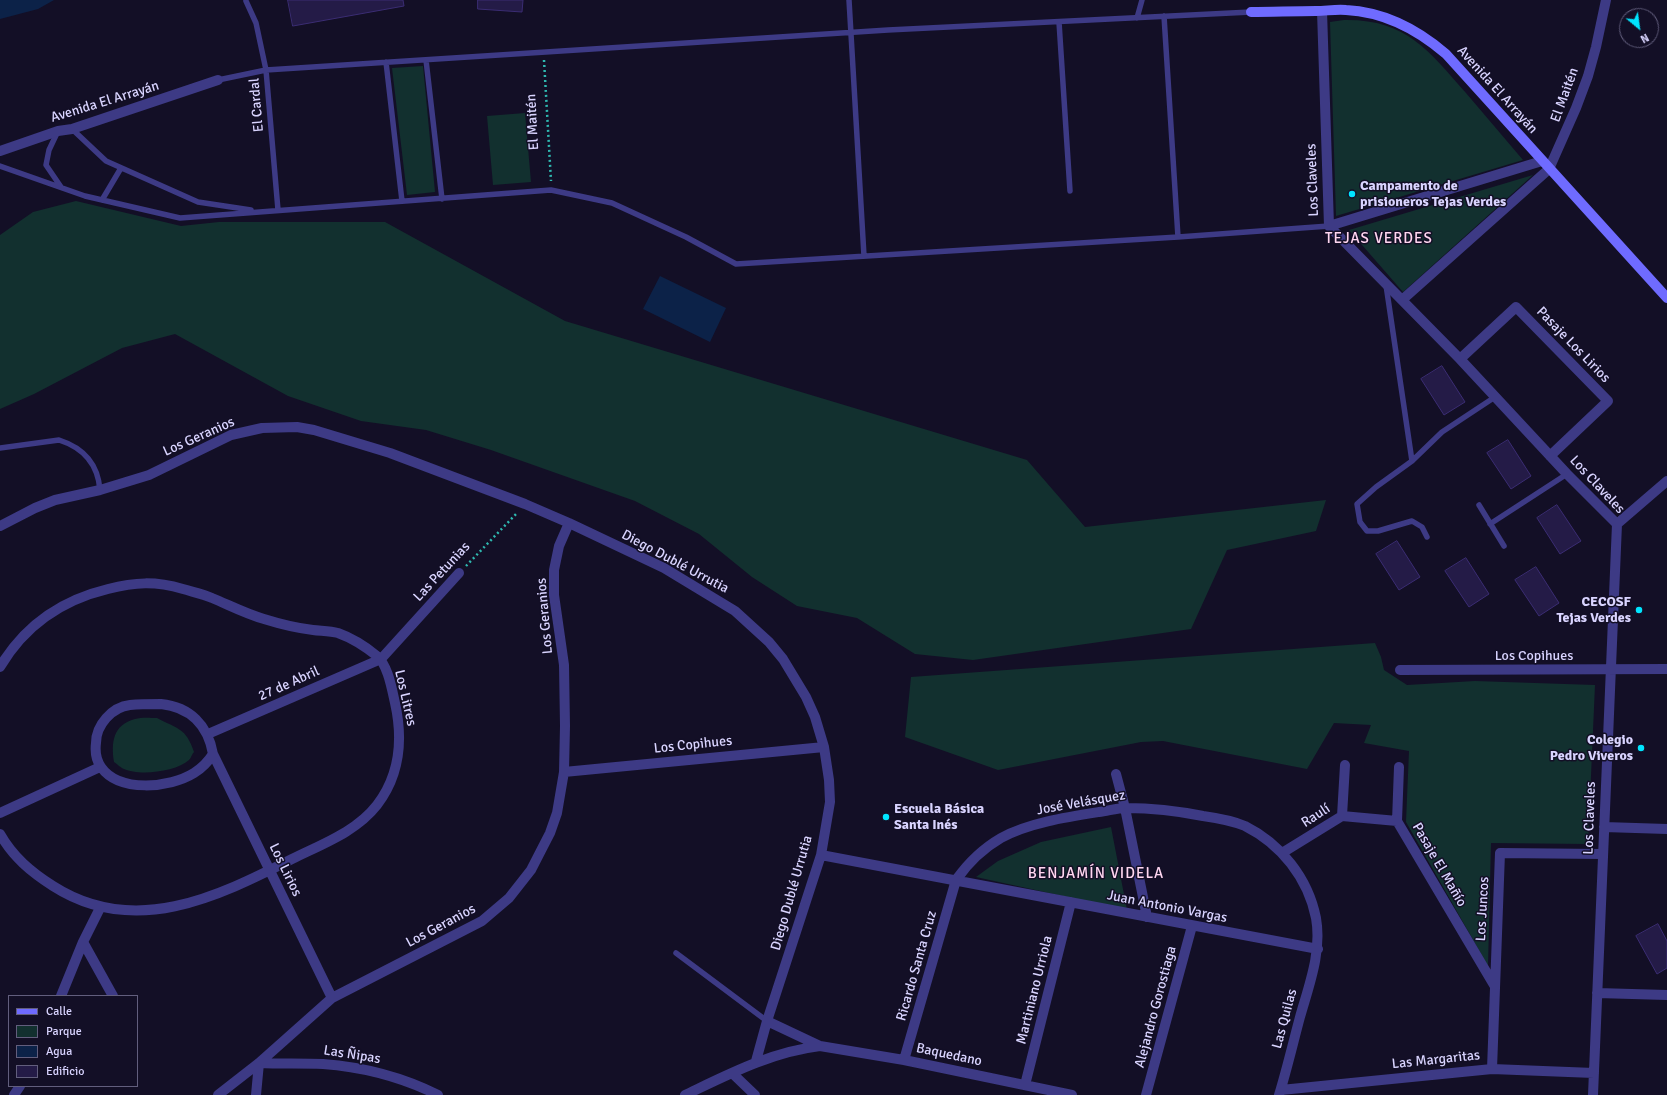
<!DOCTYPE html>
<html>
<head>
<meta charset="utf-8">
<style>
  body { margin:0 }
  #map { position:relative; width:1667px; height:1095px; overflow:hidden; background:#130f26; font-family:Signika,sans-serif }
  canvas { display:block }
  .legend { position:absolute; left:8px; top:995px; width:130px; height:92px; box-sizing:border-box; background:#130f26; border:1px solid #625e7d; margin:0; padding:5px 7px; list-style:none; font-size:12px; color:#d9d4ff }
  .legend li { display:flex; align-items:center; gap:8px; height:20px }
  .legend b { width:20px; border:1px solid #625e7d }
  .north { position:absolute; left:1619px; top:8px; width:40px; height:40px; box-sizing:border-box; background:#130f26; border:1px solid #625e7d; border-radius:50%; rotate:151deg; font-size:11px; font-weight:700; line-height:16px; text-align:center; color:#d9d4ff }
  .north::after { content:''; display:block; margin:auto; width:14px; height:18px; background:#00e5ff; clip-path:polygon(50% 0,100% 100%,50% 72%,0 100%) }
</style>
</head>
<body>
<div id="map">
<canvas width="1667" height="1095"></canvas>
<ul class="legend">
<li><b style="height:5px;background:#6f6bff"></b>Calle</li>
<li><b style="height:11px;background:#12302f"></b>Parque</li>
<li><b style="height:11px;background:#0c2248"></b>Agua</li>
<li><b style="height:11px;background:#241b47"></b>Edificio</li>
</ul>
<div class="north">N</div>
</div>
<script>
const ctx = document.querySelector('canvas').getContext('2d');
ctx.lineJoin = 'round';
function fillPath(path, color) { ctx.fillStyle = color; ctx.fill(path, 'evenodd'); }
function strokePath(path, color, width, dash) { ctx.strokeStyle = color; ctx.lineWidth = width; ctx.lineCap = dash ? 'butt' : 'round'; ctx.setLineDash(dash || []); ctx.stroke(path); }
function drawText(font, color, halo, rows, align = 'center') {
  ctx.font = font + ' Signika,sans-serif'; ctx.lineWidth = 3; ctx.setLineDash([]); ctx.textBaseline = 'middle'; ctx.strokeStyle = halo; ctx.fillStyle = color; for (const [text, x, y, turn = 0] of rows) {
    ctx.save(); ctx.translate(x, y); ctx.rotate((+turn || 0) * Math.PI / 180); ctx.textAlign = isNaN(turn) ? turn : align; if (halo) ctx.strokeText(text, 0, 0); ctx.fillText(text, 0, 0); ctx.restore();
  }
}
fillPath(new Path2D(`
  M 1344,20 C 1406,19 1428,50 1466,93 C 1485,115 1504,138 1523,160 L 1336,216 L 1330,22 Z
  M 423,66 L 435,192 L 407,195 L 392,68 Z
  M 525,113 L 531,182 L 493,185 L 487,116 Z
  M 1533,175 L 1403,292 L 1349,230 Z
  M 76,201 L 181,226 L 219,222 L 385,222 L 565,321 L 1027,460 L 1085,527 L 1326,500 L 1316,531 L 1227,550 L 1191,629 L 973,660 L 915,654 L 857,618 L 797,606 L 752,577 L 699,534 L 635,501 L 491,450 L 426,430 L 361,421 L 288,396 L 175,334 L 122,348 L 34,394 L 0,409 L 0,235 L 33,212 Z
  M 1375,643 L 1381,657 L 1384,670 L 1407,685 L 1475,681 L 1595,685 L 1588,844 L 1491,843 L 1488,966 L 1406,822 L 1409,751 L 1364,743 L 1371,725 L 1334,723 L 1307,769 L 1163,741 L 1141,742 L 998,770 L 905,737 L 911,677 Z
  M 157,718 C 178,729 186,728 194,752 C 192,754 191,758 189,760 C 176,772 139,776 124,769 C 121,768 117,764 114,762 C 111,742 113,725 135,719 C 142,717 151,718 157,718 Z
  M 1111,827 L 1127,910 L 976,877 L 998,861 L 1041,842 Z`), '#12302f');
fillPath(new Path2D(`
  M 0,0 L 54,0 L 38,9 L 0,19 Z
  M 660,276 L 726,308 L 710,342 L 643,309 Z`), '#0c2248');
const building = new Path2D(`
  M 288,0 L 403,0 L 404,6 L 293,26 Z
  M 478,0 L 523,0 L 522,12 L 478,9 Z
  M 1442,366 L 1465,402 L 1444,415 L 1421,379 Z
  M 1508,440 L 1531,476 L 1511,489 L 1487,453 Z
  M 1557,505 L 1581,541 L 1560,554 L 1537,518 Z
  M 1397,541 L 1420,577 L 1399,590 L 1376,554 Z
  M 1466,558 L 1489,594 L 1469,607 L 1445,571 Z
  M 1536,567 L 1559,603 L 1539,616 L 1515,580 Z
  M 1658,924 L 1667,941 L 1667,968 L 1657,974 L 1636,936 Z`);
fillPath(building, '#241b47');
strokePath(building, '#3b2d73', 1);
strokePath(new Path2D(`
  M 544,60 L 551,181
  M 466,566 L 517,513`), '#2fb8b0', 2.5, [2, 3]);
strokePath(new Path2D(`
  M 849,0 L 864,256
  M 246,1 L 256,23 L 266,70 L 278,210
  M 1164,16 L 1178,237
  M 1137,18 L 1142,0
  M 1059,22 L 1070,191
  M 426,60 L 442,199
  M 386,62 L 402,201
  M 218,80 L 266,70 L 888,30 L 1251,12
  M 72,129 L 106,161 L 198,202 L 251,210
  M 58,131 L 49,150 L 46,165 L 61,187
  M 0,166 L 85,196 L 180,218 L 551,190 L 612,203 L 686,237 L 736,264 L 1178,237 L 1329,226
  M 102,200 L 121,168
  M 1386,285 L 1412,461
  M 0,448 L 59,440 C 84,448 98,465 100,490
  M 1479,505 L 1504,546
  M 1490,524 L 1567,474
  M 1427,537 L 1422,527 L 1412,521 L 1378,531 L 1367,531 L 1360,522 L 1357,504 L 1376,487 L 1412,461 L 1442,432 L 1495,397
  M 676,953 L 767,1021`), '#3d3a85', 5.5);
strokePath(new Path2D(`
  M 1322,11 L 1329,226 L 1460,359 L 1567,474 L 1617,524 L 1593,1095
  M 0,151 L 58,131 L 72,129 L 218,80
  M 1329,226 L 1542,161
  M 1402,300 L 1549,169 L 1576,108 L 1588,76 L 1596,47 L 1606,0
  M 1460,359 L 1516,307 L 1608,401 L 1550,456
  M 1617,524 L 1667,481
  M 0,526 L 35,508 L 55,500 L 100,490 L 149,475 L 231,435 L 262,428 L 297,427 L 314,430 L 390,453 L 525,504 L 569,523 L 664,568 L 735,611 L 769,642 L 783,659 L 806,697 L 815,717 L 824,747 L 829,780 L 830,802 L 821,855 L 767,1021 L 756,1061
  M 0,667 C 25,625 62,600 108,589 C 135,582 155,581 183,589 C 193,592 203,594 212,598 C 229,605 246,614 264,619 C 280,624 296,628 313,630 C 321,631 330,631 338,633 C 352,638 366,647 377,656 C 388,665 392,690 395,703 C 403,739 400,775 377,805 C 356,832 322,844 292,859 C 217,897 134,938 53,886 C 31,872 13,857 0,834
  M 1400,670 L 1667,669
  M 161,704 C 190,707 208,725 213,754 C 208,762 202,768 194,773 C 170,788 119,793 101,767 C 96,760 95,751 96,743 C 96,725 112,707 130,705 C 140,704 150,704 161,704 Z
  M 208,734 L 381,659 L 459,573
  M 213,754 L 332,998
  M 564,772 L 824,747
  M 1116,774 L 1125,808 L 1147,917
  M 0,813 L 100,767
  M 1342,816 L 1397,821 L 1494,985
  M 1342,816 L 1345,765
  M 1397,821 L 1399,767
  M 1604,827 L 1667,829
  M 1282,853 L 1342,816
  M 821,855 L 1318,949
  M 83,942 L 113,996
  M 1597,993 L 1667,995
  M 61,996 L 83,942 L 100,908
  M 767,1021 L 820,1046 L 904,1060 L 1072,1095
  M 904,1060 L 956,880 C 968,863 982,849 1001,838 C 1028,823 1067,817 1099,812 C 1108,811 1117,808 1126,808 C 1152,808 1178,811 1203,816 C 1217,818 1231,820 1245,826 C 1281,844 1308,878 1316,918 C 1322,952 1309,985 1300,1017 C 1293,1043 1287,1069 1279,1095
  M 259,1063 C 281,1064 302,1063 323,1064 C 363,1067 402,1077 438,1095
  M 1492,1069 L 1500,853 L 1602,854
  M 732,1073 L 755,1095
  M 1025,1085 L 1071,902
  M 1281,1090 L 1492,1069 L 1594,1073
  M 14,1095 L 20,1086
  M 218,1095 L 259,1063 L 332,998 L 482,921 L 509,898 L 531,870 L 550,833 L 557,813 L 564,772 L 565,726 L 564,665 L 554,595 L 554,570 L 559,546 L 569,523
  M 256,1095 L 259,1063
  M 685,1095 C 729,1074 771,1052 820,1046
  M 1146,1095 L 1192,926`), '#3d3a85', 10);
strokePath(new Path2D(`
  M 1251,12 C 1272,12 1294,11 1316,11 C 1326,11 1336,9 1346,10 C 1385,12 1417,29 1446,54 L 1667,298`), '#6f6bff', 10);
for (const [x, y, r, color] of [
  [1352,194,4,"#00e5ff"],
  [1639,610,4,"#00e5ff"],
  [1641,748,4,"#00e5ff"],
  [886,817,4,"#00e5ff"]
]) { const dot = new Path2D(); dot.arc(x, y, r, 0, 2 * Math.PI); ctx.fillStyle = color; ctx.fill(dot); strokePath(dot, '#130f26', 1.5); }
drawText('14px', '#d9d4ff', '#130f26', [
  ["Avenida El Arrayán",1497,90,48],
  ["El Maitén",1565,95,-70],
  ["Avenida El Arrayán",105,102,-17],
  ["El Cardal",257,105,-95],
  ["El Maitén",533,122,-93],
  ["Los Claveles",1313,180,-92],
  ["Pasaje Los Lirios",1573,345,46],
  ["Los Geranios",199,437,-24],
  ["Los Claveles",1597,485,47],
  ["Diego Dublé Urrutia",675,562,28],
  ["Las Petunias",442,572,-47],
  ["Los Geranios",545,616,-95],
  ["Los Copihues",1534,656],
  ["27 de Abril",289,684,-24],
  ["Los Litres",405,698,77],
  ["Los Copihues",693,745,-6],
  ["José Velásquez",1081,803,-10],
  ["Raulí",1316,816,-33],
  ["Los Claveles",1590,818,-88],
  ["Pasaje El Mañío",1439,865,60],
  ["Los Lirios",285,870,64],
  ["Diego Dublé Urrutia",792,893,-74],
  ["Juan Antonio Vargas",1167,907,11],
  ["Los Juncos",1483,909,-87],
  ["Los Geranios",441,926,-28],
  ["Ricardo Santa Cruz",917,966,-74],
  ["Martiniano Urriola",1035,990,-76],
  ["Alejandro Gorostiaga",1156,1007,-75],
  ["Las Quilas",1285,1019,-75],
  ["Las Ñipas",352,1055,9],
  ["Baquedano",949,1055,12],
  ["Las Margaritas",1436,1060,-6]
]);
drawText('bold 14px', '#d9d4ff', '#130f26', [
  ["Campamento de",1360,186],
  ["prisioneros Tejas Verdes",1360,202],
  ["CECOSF",1631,602,"right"],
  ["Tejas Verdes",1631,618,"right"],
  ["Colegio",1633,740,"right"],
  ["Pedro Viveros",1633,756,"right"],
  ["Escuela Básica",894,809],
  ["Santa Inés",894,825]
], 'left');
ctx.letterSpacing = '1px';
drawText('15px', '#ffd6f0', '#130f26', [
  ["TEJAS VERDES",1379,239],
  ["BENJAMÍN VIDELA",1096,874]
]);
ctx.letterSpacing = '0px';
</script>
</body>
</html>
